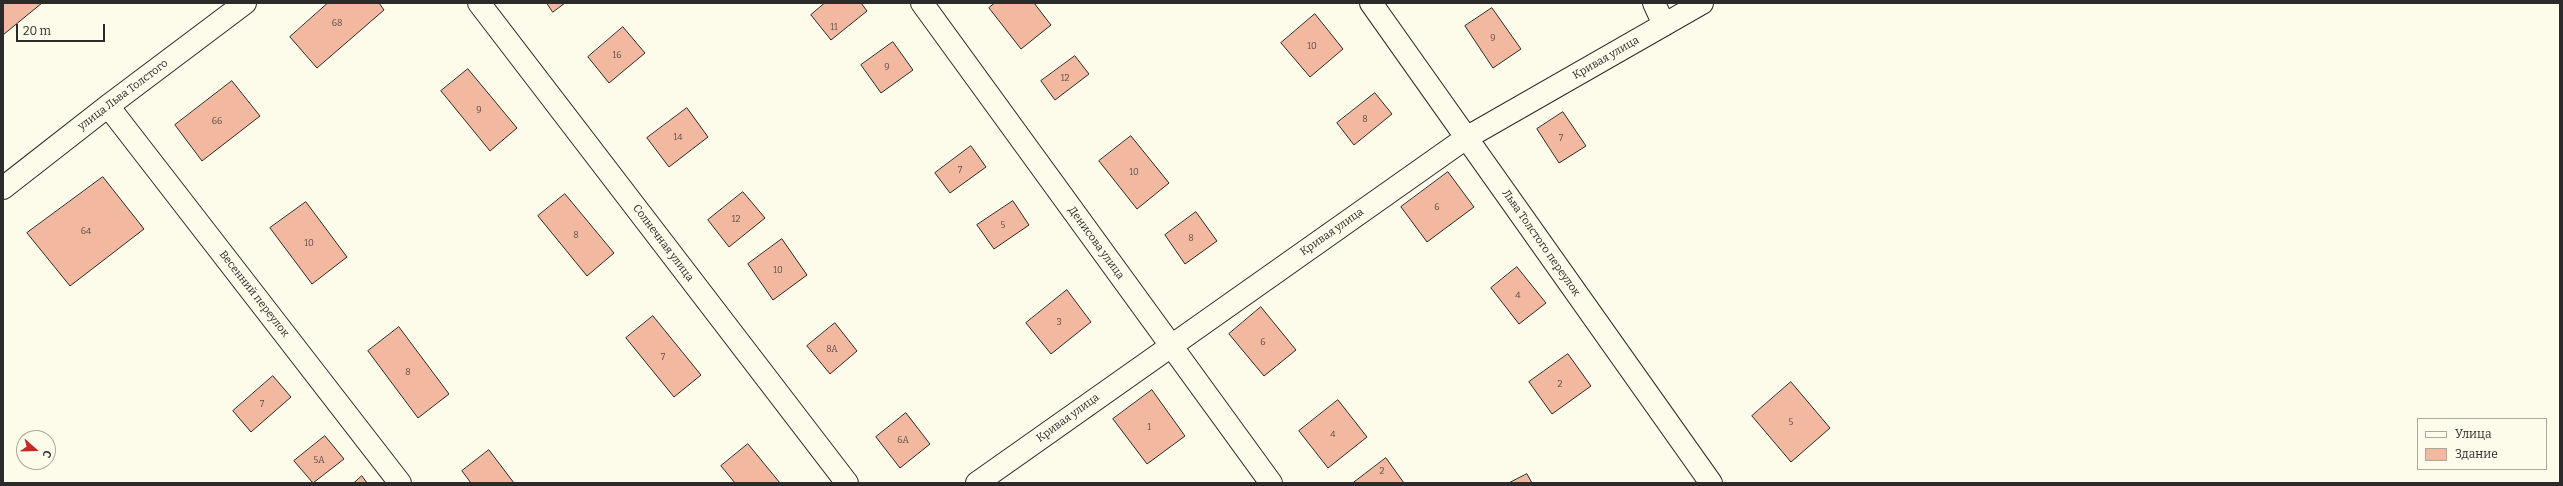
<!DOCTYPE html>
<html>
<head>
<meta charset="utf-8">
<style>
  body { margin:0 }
  #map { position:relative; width:2563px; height:486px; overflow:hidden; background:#fdfbea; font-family:Bitter,serif }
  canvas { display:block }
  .frame { position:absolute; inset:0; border:4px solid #2b2b2b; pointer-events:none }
  .legend { position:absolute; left:2417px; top:418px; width:130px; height:52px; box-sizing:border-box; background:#fdfbea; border:1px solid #a9a89e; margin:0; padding:5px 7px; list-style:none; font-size:12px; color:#2b2b2b }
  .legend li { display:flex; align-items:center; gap:8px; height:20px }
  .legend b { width:20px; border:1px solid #a9a89e }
  .north { position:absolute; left:16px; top:430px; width:40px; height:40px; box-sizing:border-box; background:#fdfbea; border:1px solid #a9a89e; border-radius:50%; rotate:110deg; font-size:11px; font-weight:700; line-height:16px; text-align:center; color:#2b2b2b }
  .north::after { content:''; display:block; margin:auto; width:14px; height:18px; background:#c62828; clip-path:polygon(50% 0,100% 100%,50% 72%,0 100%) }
  .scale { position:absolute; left:16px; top:24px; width:89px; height:18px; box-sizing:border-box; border:2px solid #2b2b2b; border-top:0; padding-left:5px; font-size:12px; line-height:14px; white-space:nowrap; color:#2b2b2b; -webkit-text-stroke:3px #fdfbea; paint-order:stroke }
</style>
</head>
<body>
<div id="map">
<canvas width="2563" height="486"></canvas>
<div class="frame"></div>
<ul class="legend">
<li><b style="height:5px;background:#fdfbea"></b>Улица</li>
<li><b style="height:11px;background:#f2b8a0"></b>Здание</li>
</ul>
<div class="north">С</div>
<div class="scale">20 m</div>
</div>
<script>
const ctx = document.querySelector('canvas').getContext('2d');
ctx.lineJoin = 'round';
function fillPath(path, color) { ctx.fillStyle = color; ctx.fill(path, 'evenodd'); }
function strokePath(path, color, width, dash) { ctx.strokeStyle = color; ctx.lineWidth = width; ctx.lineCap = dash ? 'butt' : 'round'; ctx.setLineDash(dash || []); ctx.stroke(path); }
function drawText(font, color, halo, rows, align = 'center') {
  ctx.font = font + ' Bitter,serif'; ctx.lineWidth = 3; ctx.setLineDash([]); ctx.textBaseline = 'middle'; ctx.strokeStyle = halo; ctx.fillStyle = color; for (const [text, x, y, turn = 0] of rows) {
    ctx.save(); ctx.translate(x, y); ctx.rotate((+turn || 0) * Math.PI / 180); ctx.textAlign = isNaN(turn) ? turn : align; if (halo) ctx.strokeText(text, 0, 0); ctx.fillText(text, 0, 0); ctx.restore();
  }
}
const building = new Path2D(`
  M 3,3 L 42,3 L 3,35 Z
  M 328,3 L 379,3 L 384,10 L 317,68 L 290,37 Z
  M 547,3 L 565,3 L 553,12 Z
  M 825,3 L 861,3 L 867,11 L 831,40 L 811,15 Z
  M 995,3 L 1034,3 L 1051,25 L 1021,49 L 989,8 Z
  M 1492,8 L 1521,49 L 1493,68 L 1465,26 Z
  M 1315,14 L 1343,49 L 1310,77 L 1281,43 Z
  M 623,27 L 645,53 L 609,83 L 588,57 Z
  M 893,42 L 913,70 L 881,93 L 861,65 Z
  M 1075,56 L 1089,74 L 1055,100 L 1041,81 Z
  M 468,69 L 517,128 L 490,151 L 441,91 Z
  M 232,81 L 260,116 L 202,161 L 175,125 Z
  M 1375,93 L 1392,114 L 1354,145 L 1337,123 Z
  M 687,108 L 708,137 L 669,167 L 647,138 Z
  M 1563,112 L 1586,146 L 1559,163 L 1537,129 Z
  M 1131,136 L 1169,183 L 1137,209 L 1099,161 Z
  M 971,146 L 986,167 L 950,193 L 935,173 Z
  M 1448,172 L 1474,207 L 1427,242 L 1401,207 Z
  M 103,177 L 144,229 L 70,286 L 27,233 Z
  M 743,192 L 765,218 L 729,247 L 708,220 Z
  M 565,194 L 614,253 L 587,276 L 538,216 Z
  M 1013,201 L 1029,225 L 994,249 L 977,225 Z
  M 306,202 L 347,257 L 312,284 L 270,228 Z
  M 1196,212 L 1217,241 L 1185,264 L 1165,235 Z
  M 782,239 L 807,275 L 773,300 L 748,264 Z
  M 1517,267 L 1546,303 L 1519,324 L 1491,288 Z
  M 1067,290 L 1091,322 L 1051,354 L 1026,323 Z
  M 1261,307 L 1296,350 L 1264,376 L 1229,334 Z
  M 653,316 L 701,375 L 674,397 L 626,338 Z
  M 835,323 L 857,351 L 830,374 L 807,346 Z
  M 399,327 L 449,394 L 418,418 L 368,351 Z
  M 1568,354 L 1591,386 L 1552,414 L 1529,382 Z
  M 273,376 L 291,397 L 251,432 L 233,411 Z
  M 1791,382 L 1830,428 L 1791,462 L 1752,416 Z
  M 1152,390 L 1185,436 L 1147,464 L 1113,419 Z
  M 1338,400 L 1367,437 L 1328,468 L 1299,431 Z
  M 906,413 L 930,444 L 900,468 L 876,437 Z
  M 325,436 L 344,459 L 313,483 L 294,461 Z
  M 748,444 L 780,483 L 735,483 L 721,466 Z
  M 489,450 L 514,483 L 471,483 L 462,471 Z
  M 1386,458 L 1404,483 L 1353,483 Z
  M 1527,474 L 1532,483 L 1509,483 Z
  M 362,476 L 367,483 L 354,483 Z`);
fillPath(building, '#f2b8a0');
strokePath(building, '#2b2b2b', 1);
const street = new Path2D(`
  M 479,3 L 847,483
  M 922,3 L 1271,483
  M 1371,3 L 1711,483
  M 1654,3 L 1664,25
  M 108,106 L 400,483
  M 3,188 L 108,106 L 245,3
  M 977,483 L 1466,138 L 1702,3`);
strokePath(street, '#2b2b2b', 24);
strokePath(street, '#fdfbea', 22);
drawText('9px', '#5d4e48', null, [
  ["68",337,23],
  ["11",834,27],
  ["9",1493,38],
  ["10",1312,46],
  ["16",617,55],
  ["9",887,67],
  ["12",1065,78],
  ["9",479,110],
  ["8",1365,119],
  ["66",217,121],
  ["14",678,137],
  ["7",1561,138],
  ["7",960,170],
  ["10",1134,172],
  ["6",1437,207],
  ["12",736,219],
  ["5",1003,225],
  ["64",86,231],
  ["8",576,235],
  ["8",1191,238],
  ["10",309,243],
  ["10",778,270],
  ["4",1518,295],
  ["3",1059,322],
  ["6",1263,342],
  ["8А",832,349],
  ["7",663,357],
  ["8",408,372],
  ["2",1560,384],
  ["7",262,404],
  ["5",1791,422],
  ["1",1149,427],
  ["4",1333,434],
  ["6А",903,440],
  ["5А",319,460],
  ["2",1382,471]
]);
drawText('11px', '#2b2b2b', '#fdfbea', [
  ["Кривая улица",1606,58,-30],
  ["улица Льва Толстого",123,95,-37],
  ["Кривая улица",1332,232,-35],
  ["Солнечная улица",663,243,53],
  ["Денисова улица",1096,243,54],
  ["Льва Толстого переулок",1541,243,55],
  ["Весенний переулок",254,294,52],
  ["Кривая улица",1068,418,-36]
]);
</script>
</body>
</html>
